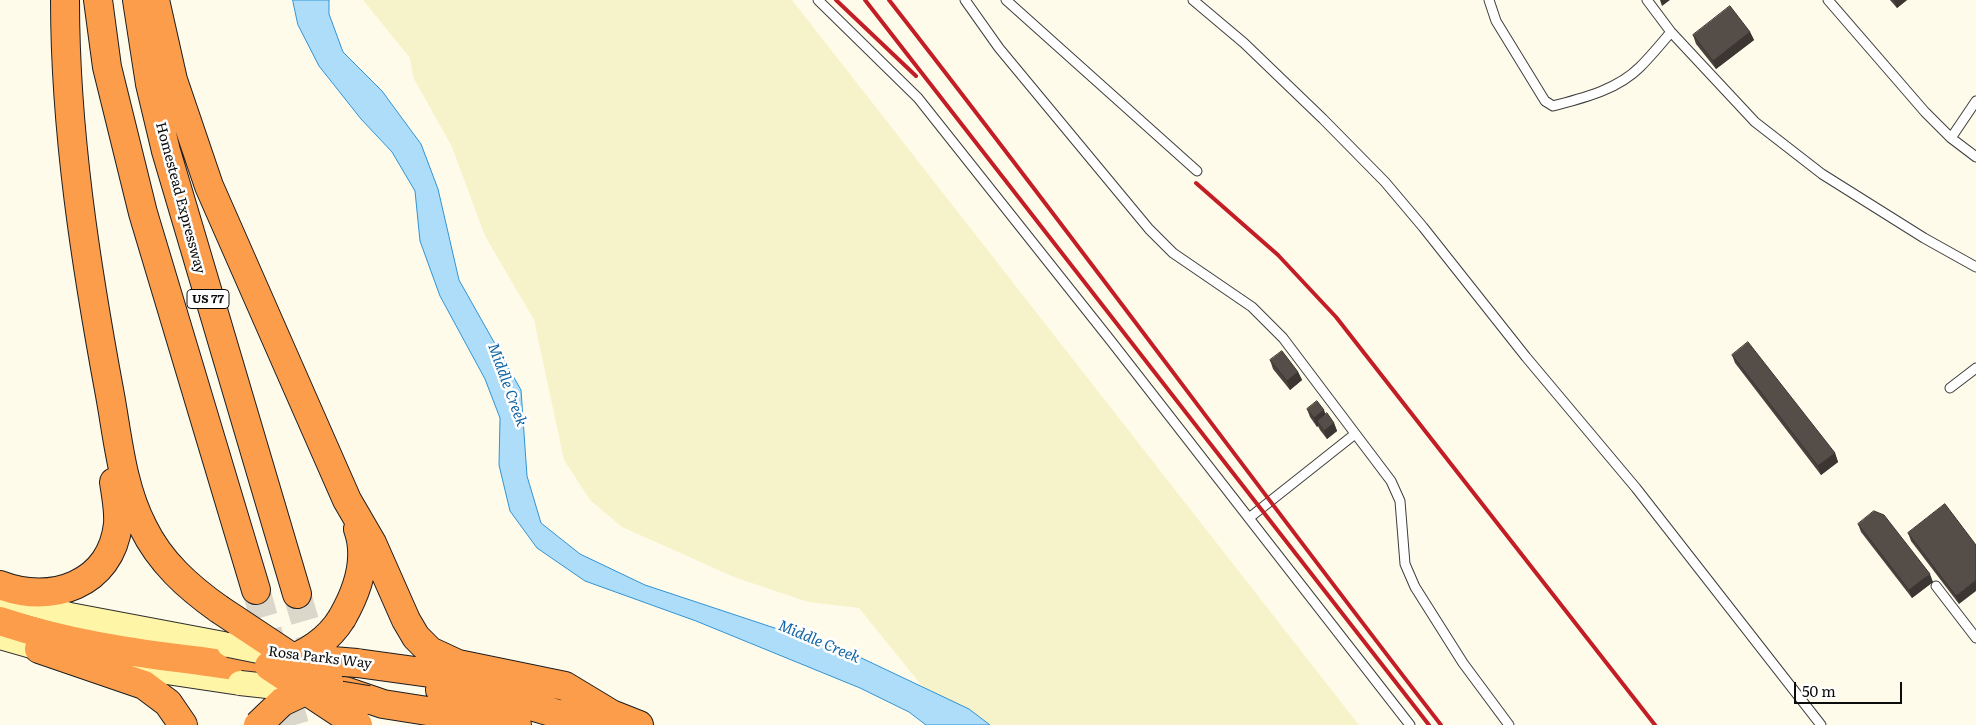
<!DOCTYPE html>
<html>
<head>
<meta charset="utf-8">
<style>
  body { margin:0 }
  #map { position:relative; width:1976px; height:725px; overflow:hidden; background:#fffbeb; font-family:Literata,serif }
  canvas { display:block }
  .scale { position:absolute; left:1794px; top:682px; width:108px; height:22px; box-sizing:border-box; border:2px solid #0c0c0c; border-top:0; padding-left:6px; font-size:15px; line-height:18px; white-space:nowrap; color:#0c0c0c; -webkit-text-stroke:4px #fff; paint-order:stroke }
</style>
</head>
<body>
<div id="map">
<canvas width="1976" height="725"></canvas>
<div class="scale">50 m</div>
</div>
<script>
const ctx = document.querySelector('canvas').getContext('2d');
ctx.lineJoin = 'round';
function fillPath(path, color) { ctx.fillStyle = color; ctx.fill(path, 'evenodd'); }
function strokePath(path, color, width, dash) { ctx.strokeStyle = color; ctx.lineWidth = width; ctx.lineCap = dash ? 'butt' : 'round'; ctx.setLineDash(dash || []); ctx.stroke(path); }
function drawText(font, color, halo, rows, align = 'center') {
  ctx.font = font + ' Literata,serif'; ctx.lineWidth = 5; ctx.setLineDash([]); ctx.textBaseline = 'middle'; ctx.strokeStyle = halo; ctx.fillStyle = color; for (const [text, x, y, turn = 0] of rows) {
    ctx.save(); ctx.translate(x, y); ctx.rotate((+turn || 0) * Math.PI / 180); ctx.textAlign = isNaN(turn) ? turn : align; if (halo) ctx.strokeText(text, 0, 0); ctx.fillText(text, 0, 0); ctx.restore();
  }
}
fillPath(new Path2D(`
  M 363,0 L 792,0 L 1359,725 L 960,725 L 939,707 L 859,608 L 808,602 L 734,577 L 622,527 L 590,500 L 564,460 L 534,320 L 485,236 L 452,147 L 413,77 L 410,58 Z`), '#f6f3ca');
const water = new Path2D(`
  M 293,0 L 329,0 L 329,14 L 343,52 L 382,91 L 421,144 L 438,189 L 459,280 L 521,390 L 527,476 L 541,523 L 580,554 L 645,585 L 853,654 L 969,709 L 990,725 L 926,725 L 909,712 L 860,688 L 696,621 L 585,581 L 537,548 L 510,511 L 499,465 L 500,418 L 485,379 L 440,296 L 420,241 L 415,191 L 392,152 L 361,119 L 319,66 L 298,25 Z`);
fillPath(water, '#adddf9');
strokePath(water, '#3093d4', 1);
strokePath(new Path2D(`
  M 256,590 L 295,725
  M 297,594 L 319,669`), '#dbd7ca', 28, [28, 14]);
const lane = new Path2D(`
  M 818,0 L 918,98 L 1111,341 L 1410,725
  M 965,0 L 999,48 L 1149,229 L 1173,253 L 1252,307 L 1283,338 L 1391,481 L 1400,501 L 1405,564 L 1415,587 L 1463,663 L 1509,725
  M 1006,0 L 1197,171
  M 1193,0 L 1244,43 L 1323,119 L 1385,182 L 1423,227 L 1526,357 L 1636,488 L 1821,725
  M 1489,0 L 1496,21 L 1545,101 L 1553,106 C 1583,98 1617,90 1640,67 C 1651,56 1661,44 1671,32
  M 1647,0 L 1671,32 L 1755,122 L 1822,174 L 1924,238 L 1976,267
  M 1828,0 L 1925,112 L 1951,138 L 1976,157
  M 1951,138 L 1976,101
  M 1950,388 L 1976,368
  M 1249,518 L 1355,434
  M 1936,586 L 1976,638`);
const secondary = new Path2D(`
  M 3,596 L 70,615 L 229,645
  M 0,637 L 56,653
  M 106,663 L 240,683`);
const highway = new Path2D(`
  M 65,0 C 65,132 86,266 110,395 C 118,439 122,487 143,527 C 160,562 188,587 219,609
  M 98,0 L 107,67 L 143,213 L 256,590
  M 137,0 L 150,84 L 166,151 L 297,594
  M 155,0 L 173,80 L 209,186 L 347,500 L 372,543 L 406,620 L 416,637 L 430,651 L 458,664 L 565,686 L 613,715
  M 0,585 C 51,605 111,585 118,524 C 119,510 116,496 114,482
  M 342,618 C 357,592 369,560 358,529
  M 0,621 C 65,643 133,653 201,661 C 224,664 247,670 269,666
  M 39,649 L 144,685 L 168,703 L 183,725
  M 357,663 L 466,678
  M 440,690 L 531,706 L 595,725
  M 345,691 L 383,704 L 517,725
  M 596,708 L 639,725`);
strokePath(lane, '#3f3f3f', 11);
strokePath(secondary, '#2e2e2e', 26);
strokePath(highway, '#1d1d1d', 30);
strokePath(lane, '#fff', 9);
strokePath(secondary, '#fff5a6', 24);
strokePath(highway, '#fc9d4c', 28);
strokePath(new Path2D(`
  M 836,0 L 916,76
  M 865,0 L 1429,725
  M 889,0 C 1076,239 1255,485 1441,725
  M 1196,183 L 1278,255 L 1336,317 L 1655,725`), '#c31d25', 4);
const secondaryBridge = new Path2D(`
  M 229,645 L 288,657
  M 240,683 L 304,690`);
const highwayBridge = new Path2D(`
  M 219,609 L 329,682
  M 296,658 L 357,663
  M 280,663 C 305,655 328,641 342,618
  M 269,666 L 358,725
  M 313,691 L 368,700
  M 258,725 L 282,702 L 320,684`);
strokePath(secondaryBridge, '#2e2e2e', 26, []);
strokePath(highwayBridge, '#1d1d1d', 30, []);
strokePath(secondaryBridge, '#fff5a6', 24);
strokePath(highwayBridge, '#fc9d4c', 28);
fillPath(new Path2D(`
  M 1890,0 L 1907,0 L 1897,8 Z
  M 1750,32 L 1754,40 L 1716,69 L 1696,44 L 1693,35 Z
  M 1732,355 L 1835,453 L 1838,462 L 1821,475 L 1735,363 Z
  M 1270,360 L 1298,372 L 1302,380 L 1290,390 L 1273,369 Z
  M 1307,409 L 1324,410 L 1325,415 L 1334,423 L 1337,431 L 1327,439 L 1320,430 L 1318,426 L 1317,427 L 1310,417 Z
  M 1945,504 L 1959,604 L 1911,541 L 1908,533 Z
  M 1858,524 L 1933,582 L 1912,598 L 1861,532 Z`), '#49423e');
fillPath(new Path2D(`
  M 1660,0 L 1670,0 L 1662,6 Z
  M 1894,0 L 1907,0 L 1897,8 Z
  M 1750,32 L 1754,40 L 1716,69 L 1713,61 Z
  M 1298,372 L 1302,380 L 1290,390 L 1287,381 Z
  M 1324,410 L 1327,419 L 1317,421 L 1318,426 L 1317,427 L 1314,418 Z
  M 1334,423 L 1337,431 L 1327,439 L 1324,431 Z
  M 1835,453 L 1838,462 L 1821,475 L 1818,466 Z
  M 1930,574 L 1933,582 L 1912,598 L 1909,590 Z
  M 1976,580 L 1976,591 L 1959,604 L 1956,596 Z`), '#3c3632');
const building = new Path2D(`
  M 1730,6 L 1750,32 L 1713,61 L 1693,35 Z
  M 1748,342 L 1835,453 L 1818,466 L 1732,355 Z
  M 1282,351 L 1298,372 L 1287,381 L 1270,360 Z
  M 1317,401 L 1324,410 L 1314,418 L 1307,409 Z
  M 1327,413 L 1334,423 L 1324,431 L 1317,421 Z
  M 1945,504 L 1976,545 L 1976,580 L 1956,596 L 1908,533 Z
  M 1874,511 L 1884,515 L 1930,574 L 1909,590 L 1858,524 Z`);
fillPath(building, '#554d48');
strokePath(building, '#3c3632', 1);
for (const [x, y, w] of [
  [208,299,42]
]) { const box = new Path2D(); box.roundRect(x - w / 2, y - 9.5, w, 19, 4); ctx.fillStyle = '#fff'; ctx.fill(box); strokePath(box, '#0c0c0c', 1); }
drawText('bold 12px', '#0c0c0c', null, [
  ["US 77",208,299]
]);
drawText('14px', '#0c0c0c', '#fff', [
  ["Homestead Expressway",180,198,75],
  ["Rosa Parks Way",320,658,7]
]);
drawText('italic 15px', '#0f63a4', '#fff', [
  ["Middle Creek",507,385,70],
  ["Middle Creek",819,642,23]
]);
</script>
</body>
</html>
